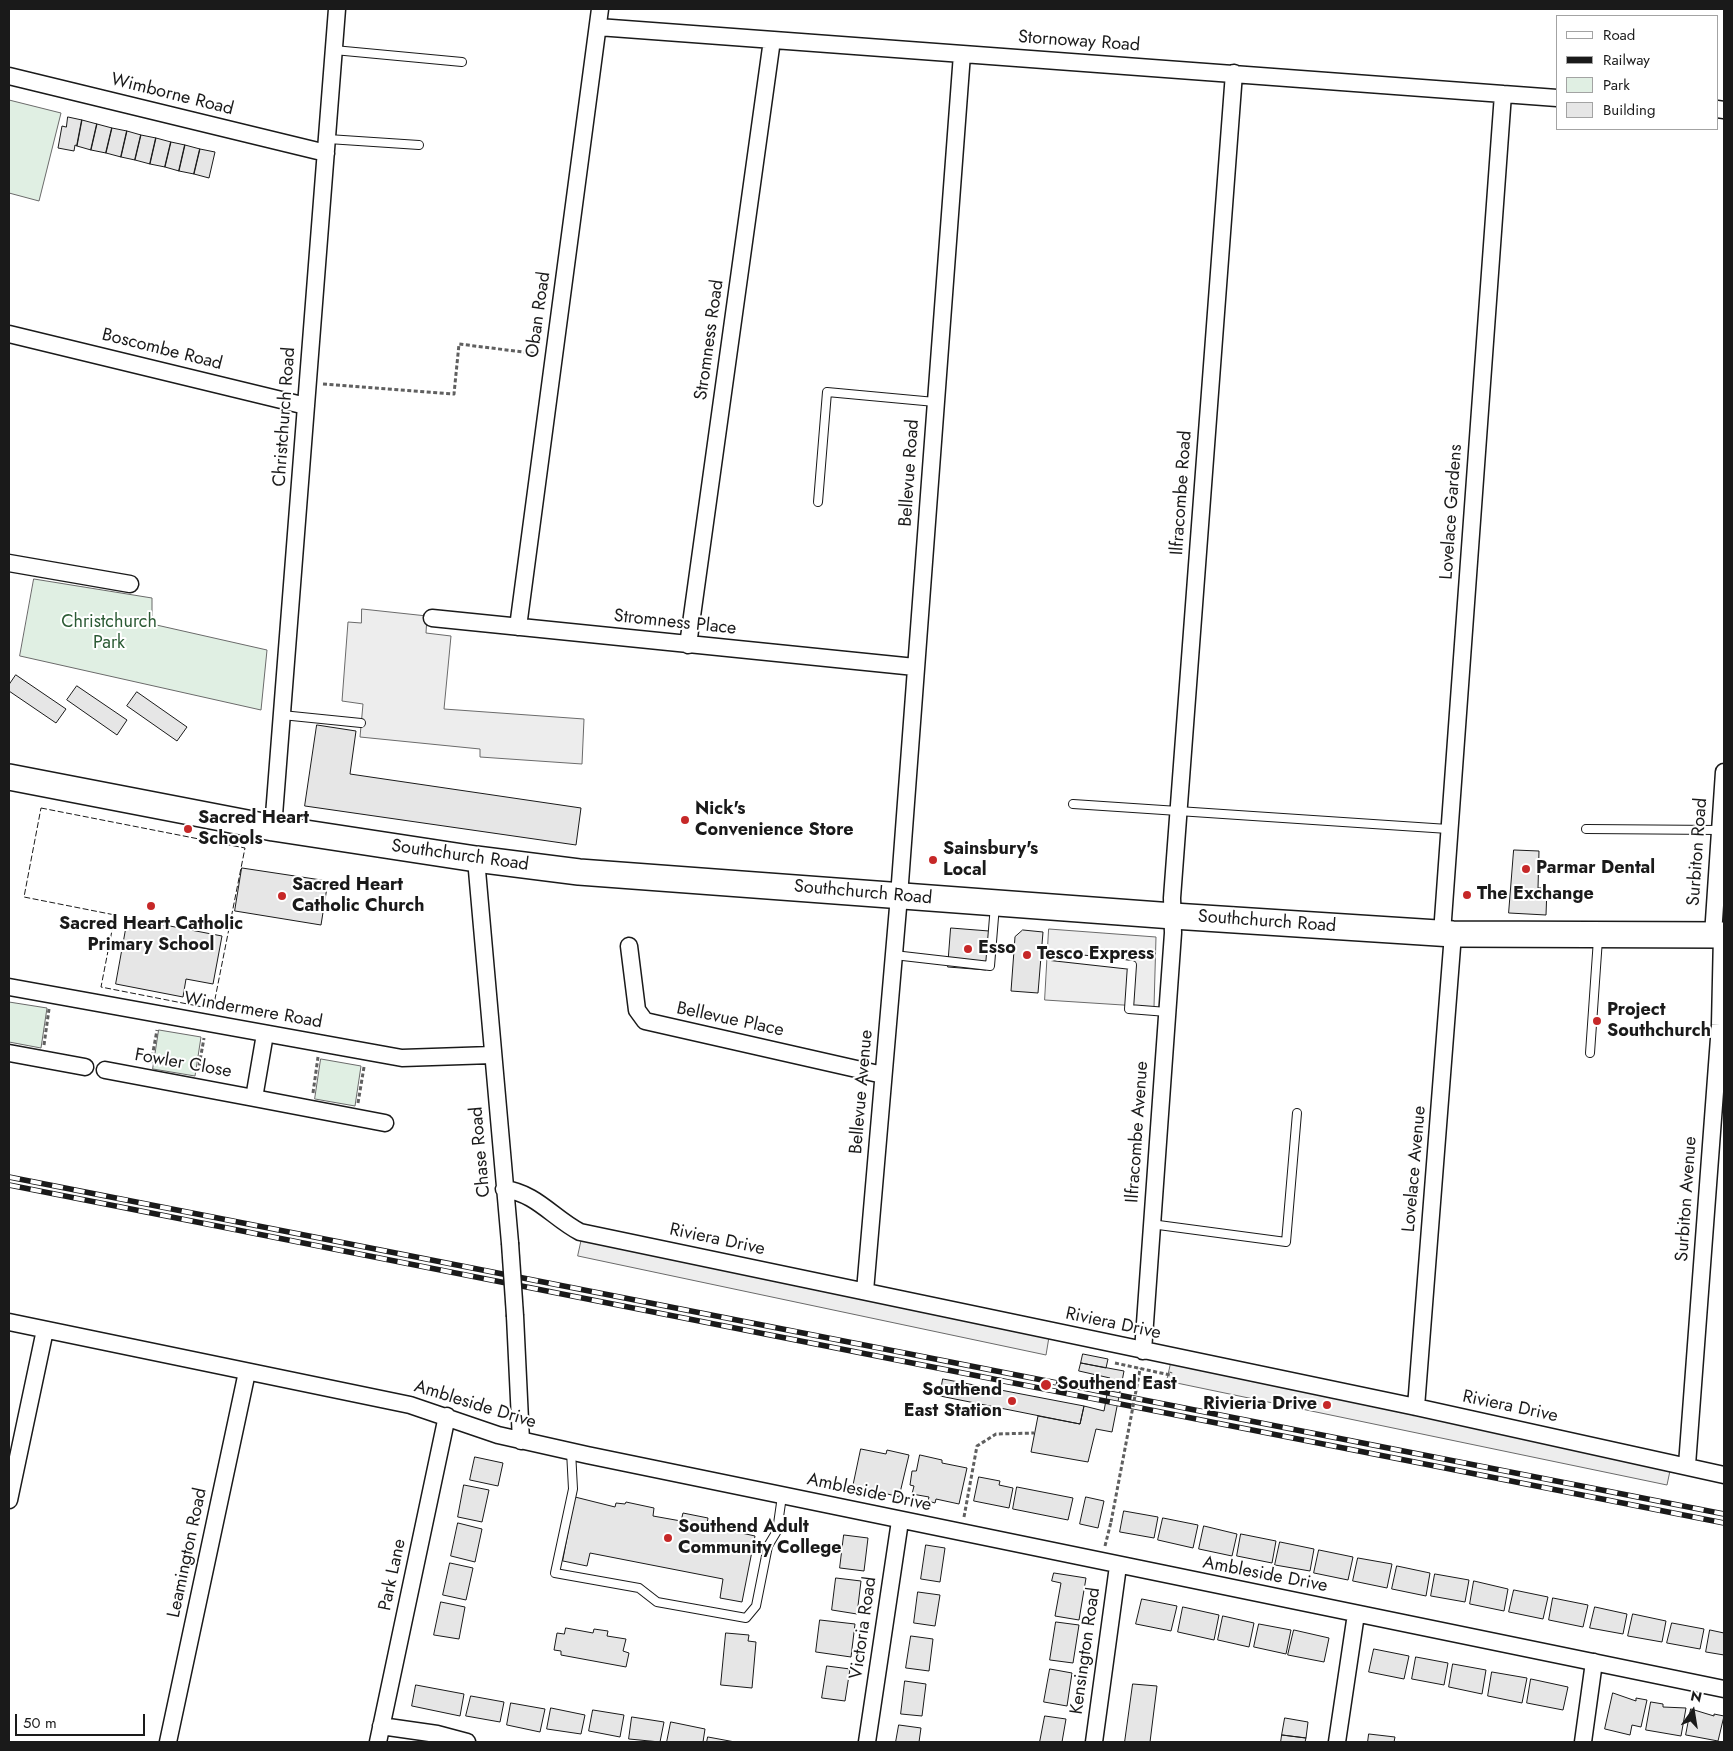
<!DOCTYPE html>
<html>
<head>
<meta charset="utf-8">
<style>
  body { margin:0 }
  #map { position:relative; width:1733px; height:1751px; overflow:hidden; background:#fff; font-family:Jost,sans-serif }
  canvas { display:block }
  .frame { position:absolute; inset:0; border:10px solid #1a1a1a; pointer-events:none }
  .legend { position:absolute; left:1556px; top:15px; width:162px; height:115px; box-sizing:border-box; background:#fff; border:1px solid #a3a3a3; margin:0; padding:6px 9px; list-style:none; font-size:15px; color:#1a1a1a }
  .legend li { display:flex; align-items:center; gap:10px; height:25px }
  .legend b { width:25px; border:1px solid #a3a3a3 }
  .north { position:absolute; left:1668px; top:1686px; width:50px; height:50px; -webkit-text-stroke:4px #fff; paint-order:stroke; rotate:13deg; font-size:14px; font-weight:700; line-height:20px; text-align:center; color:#1a1a1a }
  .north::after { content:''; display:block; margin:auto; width:18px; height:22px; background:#1a1a1a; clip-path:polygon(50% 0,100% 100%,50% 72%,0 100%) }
  .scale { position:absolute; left:15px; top:1714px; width:130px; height:22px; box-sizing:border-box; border:2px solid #1a1a1a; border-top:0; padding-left:6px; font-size:15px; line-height:18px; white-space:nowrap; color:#1a1a1a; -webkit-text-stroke:4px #fff; paint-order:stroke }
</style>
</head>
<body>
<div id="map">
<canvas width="1733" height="1751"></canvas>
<div class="frame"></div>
<ul class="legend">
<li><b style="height:6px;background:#fff"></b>Road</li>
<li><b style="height:6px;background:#1a1a1a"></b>Railway</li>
<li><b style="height:14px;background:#e0efe3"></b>Park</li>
<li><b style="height:14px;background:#e6e6e6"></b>Building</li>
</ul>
<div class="north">N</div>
<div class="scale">50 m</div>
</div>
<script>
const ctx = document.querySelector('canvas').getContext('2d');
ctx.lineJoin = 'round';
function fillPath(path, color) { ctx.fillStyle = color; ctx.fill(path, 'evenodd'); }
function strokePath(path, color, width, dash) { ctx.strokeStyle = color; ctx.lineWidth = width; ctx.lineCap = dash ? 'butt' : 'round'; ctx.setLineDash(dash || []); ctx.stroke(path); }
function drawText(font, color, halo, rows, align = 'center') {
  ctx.font = font + ' Jost,sans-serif'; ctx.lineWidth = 4; ctx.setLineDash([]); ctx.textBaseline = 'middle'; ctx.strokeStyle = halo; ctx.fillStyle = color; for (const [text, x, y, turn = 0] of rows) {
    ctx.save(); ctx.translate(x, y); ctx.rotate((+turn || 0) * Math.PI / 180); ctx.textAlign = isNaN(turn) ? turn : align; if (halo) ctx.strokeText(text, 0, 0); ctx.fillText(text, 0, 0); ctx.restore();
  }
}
const green = new Path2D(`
  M 9,100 L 61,113 L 39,201 L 9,193 Z
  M 34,579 L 152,598 L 152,624 L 267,650 L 261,710 L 20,656 Z
  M 9,1002 L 47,1008 L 41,1048 L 9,1042 Z
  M 159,1030 L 201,1037 L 195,1076 L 153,1069 Z
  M 321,1059 L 361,1066 L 355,1106 L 315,1099 Z`);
fillPath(green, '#e0efe3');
strokePath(green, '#6a6a6a', 1);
const parking = new Path2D(`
  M 362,609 L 427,616 L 426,633 L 451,636 L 444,709 L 584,719 L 582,764 L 480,757 L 480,749 L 360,737 L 363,704 L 342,701 L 348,622 L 361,623 Z
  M 1049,929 L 1156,937 L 1154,1007 L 1045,1000 Z
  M 582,1238 L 1049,1337 L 1046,1355 L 578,1256 Z
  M 1171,1363 L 1671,1466 L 1667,1485 L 1167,1381 Z`);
fillPath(parking, '#ededed');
strokePath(parking, '#6a6a6a', 1);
const building = new Path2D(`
  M 68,117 L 82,120 L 77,146 L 75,145 L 74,151 L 58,148 L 62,126 L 66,127 Z
  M 82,120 L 97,124 L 91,150 L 77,146 Z
  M 97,124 L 112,128 L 106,153 L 91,150 Z
  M 112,128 L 127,131 L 121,157 L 106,153 Z
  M 127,131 L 141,135 L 135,160 L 121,157 Z
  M 141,135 L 156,138 L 150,164 L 135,160 Z
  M 156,138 L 171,142 L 165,167 L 150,164 Z
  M 171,142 L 185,145 L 179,171 L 165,167 Z
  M 185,145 L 200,149 L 194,174 L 179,171 Z
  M 200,149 L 215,152 L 209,178 L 194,174 Z
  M 16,675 L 66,709 L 56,723 L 9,691 L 9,685 Z
  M 77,686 L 127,720 L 117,735 L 67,700 Z
  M 137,692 L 187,727 L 177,741 L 127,706 Z
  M 317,725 L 356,731 L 350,774 L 581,808 L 576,845 L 305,806 Z
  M 1514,850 L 1539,851 L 1538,888 L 1547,888 L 1546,915 L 1509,913 Z
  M 242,868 L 328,881 L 321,925 L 235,911 Z
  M 128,918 L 222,936 L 213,984 L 186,979 L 183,997 L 116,984 Z
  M 951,928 L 989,931 L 986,970 L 948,967 Z
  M 1023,930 L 1043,932 L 1038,993 L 1011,991 L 1015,937 Z
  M 1083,1354 L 1108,1359 L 1106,1368 L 1081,1363 Z
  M 1081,1363 L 1124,1371 L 1112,1432 L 1096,1429 L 1088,1462 L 1031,1452 L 1038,1416 L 1080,1424 L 1084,1406 L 1104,1411 L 1110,1378 L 1079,1371 Z
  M 943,1379 L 1084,1406 L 1080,1424 L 940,1396 Z
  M 861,1449 L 886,1454 L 887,1450 L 909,1455 L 899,1497 L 880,1492 L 879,1496 L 870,1494 L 871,1491 L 853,1487 Z
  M 920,1455 L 942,1460 L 942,1463 L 967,1468 L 959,1504 L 936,1499 L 935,1503 L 928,1501 L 929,1497 L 912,1494 L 914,1486 L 910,1485 L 912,1471 L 916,1471 Z
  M 475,1457 L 503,1463 L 498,1486 L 470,1480 Z
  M 979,1477 L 1000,1481 L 999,1485 L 1013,1488 L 1009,1508 L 974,1501 Z
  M 464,1485 L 489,1490 L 482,1522 L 458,1517 Z
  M 1017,1487 L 1073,1498 L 1068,1520 L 1013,1509 Z
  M 575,1497 L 615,1507 L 616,1503 L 625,1504 L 626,1502 L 654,1508 L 653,1516 L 681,1521 L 683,1513 L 708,1518 L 707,1524 L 719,1526 L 719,1528 L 755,1536 L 742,1602 L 720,1598 L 723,1579 L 590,1553 L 587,1566 L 563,1561 Z
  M 1086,1497 L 1104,1501 L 1098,1528 L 1080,1524 Z
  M 1124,1511 L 1158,1517 L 1154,1538 L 1120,1532 Z
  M 1163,1518 L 1198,1525 L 1193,1548 L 1158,1540 Z
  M 458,1523 L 482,1529 L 475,1562 L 451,1556 Z
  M 1204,1526 L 1237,1534 L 1232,1556 L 1199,1549 Z
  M 1241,1534 L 1276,1541 L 1272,1563 L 1237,1556 Z
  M 844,1535 L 868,1538 L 864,1571 L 840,1568 Z
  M 1280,1542 L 1314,1549 L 1310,1571 L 1275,1565 Z
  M 926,1545 L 945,1548 L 940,1582 L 921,1579 Z
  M 1319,1550 L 1353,1557 L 1348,1580 L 1314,1573 Z
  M 1358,1558 L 1392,1564 L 1387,1588 L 1353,1581 Z
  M 450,1563 L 473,1568 L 466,1600 L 443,1595 Z
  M 1397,1566 L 1430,1573 L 1426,1596 L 1392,1589 Z
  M 1054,1573 L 1086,1578 L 1079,1620 L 1055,1616 L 1061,1583 L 1052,1581 Z
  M 1435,1574 L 1469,1580 L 1465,1602 L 1431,1596 Z
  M 836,1578 L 861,1581 L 857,1614 L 832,1610 Z
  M 1474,1581 L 1508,1589 L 1504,1611 L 1470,1604 Z
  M 1514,1590 L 1548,1597 L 1543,1619 L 1509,1612 Z
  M 918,1592 L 940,1595 L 935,1626 L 914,1623 Z
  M 1553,1598 L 1588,1605 L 1583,1627 L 1549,1620 Z
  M 1142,1599 L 1177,1606 L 1171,1631 L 1136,1624 Z
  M 441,1602 L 465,1607 L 459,1639 L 434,1635 Z
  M 1183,1607 L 1219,1615 L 1214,1640 L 1178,1632 Z
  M 1595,1607 L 1627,1614 L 1623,1634 L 1590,1628 Z
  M 1633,1614 L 1666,1621 L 1662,1642 L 1628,1636 Z
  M 1223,1616 L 1254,1623 L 1249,1647 L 1218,1640 Z
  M 820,1620 L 855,1624 L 851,1657 L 816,1652 Z
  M 1056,1622 L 1079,1625 L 1073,1663 L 1050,1660 Z
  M 1672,1623 L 1704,1629 L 1700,1649 L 1667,1643 Z
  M 1259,1624 L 1291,1630 L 1286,1654 L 1254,1647 Z
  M 566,1628 L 593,1633 L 594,1629 L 608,1631 L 607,1636 L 626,1639 L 623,1651 L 629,1653 L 626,1667 L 561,1655 L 561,1651 L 554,1650 L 557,1633 L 564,1634 Z
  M 1294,1630 L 1329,1638 L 1324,1662 L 1288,1655 Z
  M 1710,1630 L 1724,1633 L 1724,1655 L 1706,1652 Z
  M 726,1633 L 749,1635 L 748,1641 L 756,1642 L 752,1688 L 721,1685 Z
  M 911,1636 L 933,1639 L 929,1671 L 906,1668 Z
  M 1374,1649 L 1409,1656 L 1404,1679 L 1369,1672 Z
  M 1416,1657 L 1448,1663 L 1444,1685 L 1412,1679 Z
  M 1453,1664 L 1486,1670 L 1482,1694 L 1449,1687 Z
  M 827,1666 L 850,1669 L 845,1701 L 822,1698 Z
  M 1050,1669 L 1072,1673 L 1067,1706 L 1044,1702 Z
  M 1492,1672 L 1527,1678 L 1522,1703 L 1488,1696 Z
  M 1531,1679 L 1568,1687 L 1563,1710 L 1527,1703 Z
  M 905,1681 L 926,1684 L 922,1716 L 901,1714 Z
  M 1133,1684 L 1157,1686 L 1150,1742 L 1125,1742 Z
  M 416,1685 L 464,1694 L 460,1716 L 412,1706 Z
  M 1613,1693 L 1636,1701 L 1636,1698 L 1647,1700 L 1641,1727 L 1632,1725 L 1630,1735 L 1605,1729 Z
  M 471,1696 L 504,1702 L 500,1722 L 466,1716 Z
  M 1651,1702 L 1663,1704 L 1663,1707 L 1686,1708 L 1681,1736 L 1646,1730 Z
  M 511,1703 L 545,1709 L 540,1732 L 507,1725 Z
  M 551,1708 L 585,1715 L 581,1734 L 547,1729 Z
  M 1691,1709 L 1714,1716 L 1714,1714 L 1724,1716 L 1718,1741 L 1686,1735 Z
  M 593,1710 L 624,1715 L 620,1737 L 589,1731 Z
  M 1045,1716 L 1066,1719 L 1062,1742 L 1040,1742 Z
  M 632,1717 L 664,1722 L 660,1742 L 629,1739 Z
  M 1285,1718 L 1308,1722 L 1306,1738 L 1282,1735 Z
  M 671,1722 L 705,1729 L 703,1742 L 667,1742 Z
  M 899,1725 L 921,1728 L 919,1742 L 896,1742 Z
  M 1369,1734 L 1395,1737 L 1394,1742 L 1368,1742 Z
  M 1282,1735 L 1306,1738 L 1305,1742 L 1281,1742 Z
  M 708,1737 L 735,1742 L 707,1742 Z`);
fillPath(building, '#e6e6e6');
strokePath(building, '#1a1a1a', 1);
const lane = new Path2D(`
  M 334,50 L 462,62
  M 328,139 L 419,145
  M 818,502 L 827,392 L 935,402
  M 282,715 L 361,723
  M 1073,804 L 1448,829
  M 1586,829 L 1720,830
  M 894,955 L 990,966 L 995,905
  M 1051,956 L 1132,965 L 1129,1009 L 1167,1012
  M 1590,1053 L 1598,939
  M 1151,1224 L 1286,1242 L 1297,1113
  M 571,1451 L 573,1489 L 555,1573 L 639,1588 L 657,1602 L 746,1618 L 756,1606 L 768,1546 L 777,1531 L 782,1496`);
const street = new Path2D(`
  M 598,27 L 1557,98
  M 9,76 L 326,153
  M 1717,109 L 1724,110
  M 9,334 L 306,406
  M 9,563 L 130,584
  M 432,618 L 915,667
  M 518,627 L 600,9
  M 688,645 L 772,40
  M 273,828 L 337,9
  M 476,859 L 510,1243
  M 1442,933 L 1503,94
  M 1713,935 L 1724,772
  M 629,946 L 637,1010 L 645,1021 L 883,1075
  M 9,987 L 402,1058 L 492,1055
  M 265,1034 L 254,1098 L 385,1123
  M 9,1053 L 85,1067
  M 105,1070 L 254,1098
  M 504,1189 C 536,1193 553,1218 580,1232 L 1416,1407 L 1724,1475
  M 865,1291 L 899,896 L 962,54
  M 515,1316 L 521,1441
  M 9,1322 L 410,1405 L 498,1435 L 587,1455 L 1724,1689
  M 1143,1351 L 1173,933 L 1172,898 L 1234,73
  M 1416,1407 L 1453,934
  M 1687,1465 L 1720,1025 L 1722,935
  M 9,1500 L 45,1330
  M 381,1726 L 437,1734 L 467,1742
  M 168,1742 L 247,1372
  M 378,1742 L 447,1416
  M 867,1742 L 900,1521
  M 1094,1742 L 1118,1566
  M 1337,1742 L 1356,1614
  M 1583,1742 L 1594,1662`);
const primary = new Path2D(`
  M 9,777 L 273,828 L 476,859 L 579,872 L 1173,916 L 1453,934 L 1724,935`);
strokePath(lane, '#1a1a1a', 10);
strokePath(street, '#1a1a1a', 19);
strokePath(primary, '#1a1a1a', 28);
strokePath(new Path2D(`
  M 323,384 L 454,394 L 459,344 L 539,354
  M 44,1045 L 49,1009
  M 151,1063 L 157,1030
  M 198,1072 L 204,1038
  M 313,1093 L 318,1057
  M 358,1103 L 364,1067
  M 1115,1363 L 1170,1375 L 1171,1372
  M 1139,1375 L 1140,1368
  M 964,1517 L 977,1446 L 996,1434 L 1034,1433
  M 1105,1546 L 1111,1522`), '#5f5f5f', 3, [4, 2.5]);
strokePath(lane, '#fff', 8);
strokePath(street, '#fff', 16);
strokePath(primary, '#fff', 25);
const rail = new Path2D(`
  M 9,1177 L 1724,1514
  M 9,1185 L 1724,1523`);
strokePath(rail, '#1a1a1a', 5.5);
strokePath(rail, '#fff', 4, [11]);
const streetBridge = new Path2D(`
  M 510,1243 L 515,1316`);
strokePath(streetBridge, '#1a1a1a', 19, []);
strokePath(new Path2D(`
  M 1111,1522 L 1139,1375`), '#5f5f5f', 3, [4, 2.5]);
strokePath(streetBridge, '#fff', 16);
strokePath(new Path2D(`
  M 41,808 L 245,848 L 213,1009 L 101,987 L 115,915 L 24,897 Z`), '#1a1a1a', 1, [6, 2.5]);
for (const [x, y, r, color] of [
  [685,820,5,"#c62828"],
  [188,829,5,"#c62828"],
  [933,860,5,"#c62828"],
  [1526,869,5,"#c62828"],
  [1467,895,5,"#c62828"],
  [282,896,5,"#c62828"],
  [151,906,5,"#c62828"],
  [968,949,5,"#c62828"],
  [1027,955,5,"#c62828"],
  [1597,1021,5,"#c62828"],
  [1046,1385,6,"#c62828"],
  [1012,1401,5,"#c62828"],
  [1327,1405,5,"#c62828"],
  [668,1538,5,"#c62828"]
]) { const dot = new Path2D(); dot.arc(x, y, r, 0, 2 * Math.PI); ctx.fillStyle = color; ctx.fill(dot); strokePath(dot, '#fff', 2); }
drawText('18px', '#1a1a1a', '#fff', [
  ["Stornoway Road",1079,42,4],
  ["Wimborne Road",172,95,14],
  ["Oban Road",539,315,-82],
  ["Stromness Road",710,340,-82],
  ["Boscombe Road",162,350,14],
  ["Christchurch Road",285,417,-86],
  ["Bellevue Road",910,473,-86],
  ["Ilfracombe Road",1182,493,-86],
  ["Lovelace Gardens",1452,512,-86],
  ["Stromness Place",675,623,6],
  ["Surbiton Road",1698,852,-86],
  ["Southchurch Road",460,856,8],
  ["Southchurch Road",863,893,5],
  ["Southchurch Road",1267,922,4],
  ["Windermere Road",253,1011,10],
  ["Bellevue Place",730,1020,12],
  ["Fowler Close",183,1064,10],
  ["Bellevue Avenue",862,1092,-85],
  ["Ilfracombe Avenue",1138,1132,-86],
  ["Chase Road",481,1152,-95],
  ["Lovelace Avenue",1415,1169,-85],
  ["Surbiton Avenue",1687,1199,-86],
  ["Riviera Drive",717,1240,12],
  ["Riviera Drive",1113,1324,12],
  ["Ambleside Drive",475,1405,17],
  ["Riviera Drive",1510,1407,12],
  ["Ambleside Drive",869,1493,12],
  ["Leamington Road",188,1553,-78],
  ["Park Lane",393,1575,-78],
  ["Ambleside Drive",1265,1575,11],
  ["Victoria Road",864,1628,-82],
  ["Kensington Road",1086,1651,-82]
]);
drawText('18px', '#2b5a34', '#fff', [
  ["Christchurch",109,623],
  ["Park",109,644]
]);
drawText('bold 18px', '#1a1a1a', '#fff', [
  ["Nick's",695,810],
  ["Convenience Store",695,831],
  ["Sacred Heart",198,819],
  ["Schools",198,840],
  ["Sainsbury's",943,850],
  ["Local",943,871],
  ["Parmar Dental",1536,869],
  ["Sacred Heart",292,886],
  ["Catholic Church",292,907],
  ["The Exchange",1477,895],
  ["Sacred Heart Catholic",151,925,"center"],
  ["Primary School",151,946,"center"],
  ["Esso",978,949],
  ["Tesco Express",1037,955],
  ["Project",1607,1011],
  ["Southchurch",1607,1032],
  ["Southend East",1057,1385],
  ["Southend",1002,1391,"right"],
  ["East Station",1002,1412,"right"],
  ["Rivieria Drive",1317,1405,"right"],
  ["Southend Adult",678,1528],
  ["Community College",678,1549]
], 'left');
</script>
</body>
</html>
